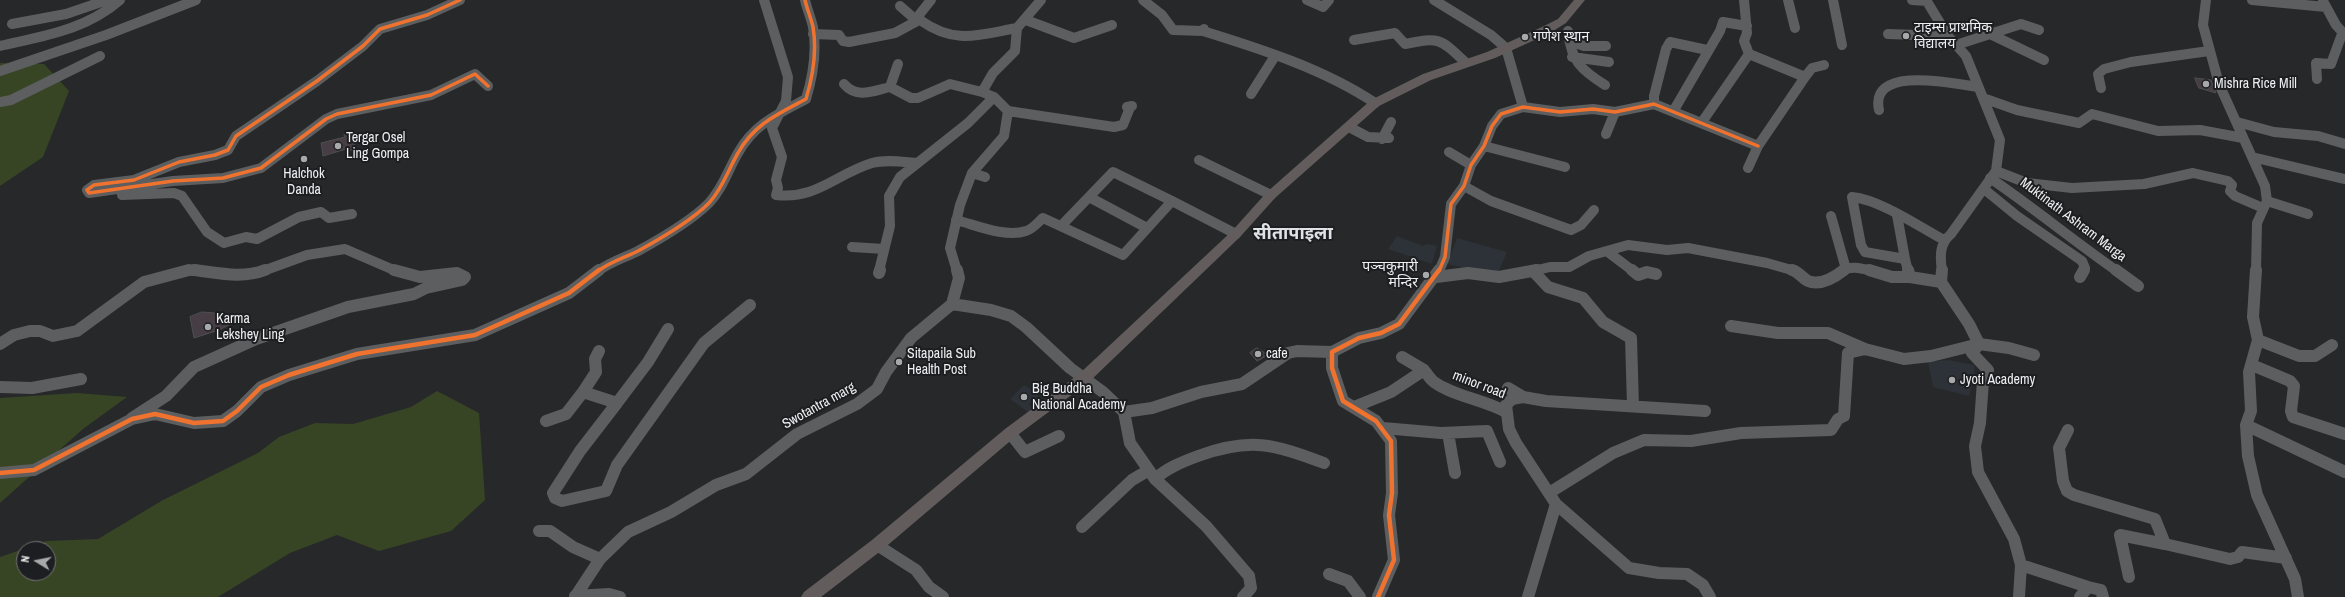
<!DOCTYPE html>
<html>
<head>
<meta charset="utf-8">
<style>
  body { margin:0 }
  #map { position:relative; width:2345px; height:597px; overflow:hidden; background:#272829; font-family:"Archivo Narrow",sans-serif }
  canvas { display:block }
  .north { position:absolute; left:16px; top:541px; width:40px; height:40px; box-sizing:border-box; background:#1c1e21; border:1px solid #707274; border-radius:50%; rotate:280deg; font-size:11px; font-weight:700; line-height:16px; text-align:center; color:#eeeff1 }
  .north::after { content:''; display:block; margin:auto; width:14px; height:18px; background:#a8a9ab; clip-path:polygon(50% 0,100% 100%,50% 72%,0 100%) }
</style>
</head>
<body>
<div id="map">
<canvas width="2345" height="597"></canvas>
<div class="north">N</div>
</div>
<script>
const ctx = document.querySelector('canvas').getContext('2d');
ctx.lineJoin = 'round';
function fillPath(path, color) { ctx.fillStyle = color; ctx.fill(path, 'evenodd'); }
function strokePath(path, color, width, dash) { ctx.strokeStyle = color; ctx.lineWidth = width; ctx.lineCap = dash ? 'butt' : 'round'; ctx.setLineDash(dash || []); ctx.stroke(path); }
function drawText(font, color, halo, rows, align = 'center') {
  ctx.font = font + ' "Archivo Narrow","Noto Sans Devanagari",sans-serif'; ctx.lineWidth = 4; ctx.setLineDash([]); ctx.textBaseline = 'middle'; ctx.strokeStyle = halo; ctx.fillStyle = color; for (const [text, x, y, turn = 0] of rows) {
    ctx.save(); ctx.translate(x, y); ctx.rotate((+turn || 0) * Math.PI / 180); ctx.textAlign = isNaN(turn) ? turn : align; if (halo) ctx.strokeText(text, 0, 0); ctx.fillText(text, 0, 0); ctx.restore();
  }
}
fillPath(new Path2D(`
  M 1397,236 L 1423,246 L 1427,244 L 1437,246 L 1432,264 L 1388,249 Z
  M 1457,238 L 1507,252 L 1497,275 L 1447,264 Z
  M 1948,360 L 1974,365 L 1975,374 L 1969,396 L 1933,387 L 1928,362 Z
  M 1024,385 L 1039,395 L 1029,404 L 1032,408 L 1028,412 L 1010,399 Z`), '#2c3237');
fillPath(new Path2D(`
  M 0,63 L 44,64 L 69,91 L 43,157 L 0,186 Z
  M 437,391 L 479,413 L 485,500 L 451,531 L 379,551 L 337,535 L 290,553 L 218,597 L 0,597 L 0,557 L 47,541 L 98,539 L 163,500 L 258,453 L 279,437 L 315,423 L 353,424 L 411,407 ZM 24,549 L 48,549 L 48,573 L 24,573 Z
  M 77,393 L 127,397 L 83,429 L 0,503 L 0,398 Z`), '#374525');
const building = new Path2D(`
  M 2195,78 L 2211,80 L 2216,93 L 2199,88 Z
  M 352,133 L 355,149 L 347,152 L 346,149 L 323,156 L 321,143 L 345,137 L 344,135 Z
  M 202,312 L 215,313 L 220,319 L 233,323 L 219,330 L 194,338 L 190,317 Z
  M 1257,348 L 1268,355 L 1257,361 L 1250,353 Z`);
fillPath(building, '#463e44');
strokePath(building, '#4f4e50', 1);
strokePath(new Path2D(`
  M 460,0 L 427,15 L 380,29 L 363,46 L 317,81 L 236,136 L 228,150 L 215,155 L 179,162 L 134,180 L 94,185 L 87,190 L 89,193 L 173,181 L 223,178 L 261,168 L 326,119 L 337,114 L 431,95 L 475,74 L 488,86
  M 764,0 L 788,77 L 786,101 L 772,128 L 782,157 L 776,180 L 778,188 L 776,195 C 816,200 836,174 872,163 C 886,159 903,162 918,163
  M 931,0 L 919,15 L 920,20 C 955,45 978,35 1017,28
  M 1143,0 L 1162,15 L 1173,30 L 1203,31
  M 1307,0 L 1323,7 L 1329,0
  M 1434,0 L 1491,35 L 1506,48 L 1523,107
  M 1744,0 L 1747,33 L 1744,41 L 1749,54
  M 1788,0 L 1795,28
  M 1833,0 L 1842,45
  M 1912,0 L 1927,1
  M 1926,0 L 1948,36 L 1966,56 L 2000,140 L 1996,171 L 1951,234 C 1939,244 1940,257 1942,271
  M 2206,0 L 2203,25 L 2219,84 L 2265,186 L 2267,201 L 2257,223 L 2256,271
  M 2252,0 L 2326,7
  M 2323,1 L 2336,25 L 2345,35
  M 900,6 L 917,21 L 920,20
  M 1026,20 L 1074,38 L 1112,25
  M 12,24 L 66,14 L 107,0
  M 1204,29 L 1203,31 C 1261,49 1324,69 1375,103
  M 1568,31 C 1571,61 1581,70 1605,85
  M 1569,33 L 1575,43 L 1584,46 L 1606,46
  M 813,34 L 839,35 L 843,41 L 849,42 L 895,33 L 917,21
  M 1888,34 L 1948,36
  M 1990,34 L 2044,60
  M 1354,40 L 1395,33 L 1405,44 C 1439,37 1440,38 1465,62
  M 1956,45 L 2021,24 L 2039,30
  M 0,46 C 43,36 86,30 120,0
  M 1749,54 L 1805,77
  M 1572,57 L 1609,62
  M 0,71 L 106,35 L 196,0
  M 2317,79 L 2316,63 L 2331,64 L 2342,34
  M 844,84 C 857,99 873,91 890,87 L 911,98 L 918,98 L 950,84 L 982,92
  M 890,87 L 898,64
  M 2101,88 L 2098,74 L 2104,69 L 2131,62 L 2209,51
  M 1251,94 L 1275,56
  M 1983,98 L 2017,110 L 2079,123 L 2092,114 L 2158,131 L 2200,130 L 2243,138
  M 0,102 L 11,100 L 100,56
  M 1654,104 L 1654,96 L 1666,49 L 1670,42 L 1707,50
  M 1674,110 L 1720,31 L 1723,22 L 1747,26
  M 1879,110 C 1869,64 1956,84 1978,87
  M 1008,111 L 1114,127 L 1123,125 L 1129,110 L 1127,107 L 1132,106
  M 1702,122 L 1749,54
  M 2237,122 L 2274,132 L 2318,136 L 2345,144
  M 1349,127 L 1368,137 L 1389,138
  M 1606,134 L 1615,112
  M 1382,139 L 1391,122
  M 1484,146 L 1565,167
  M 1449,152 L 1471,165
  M 2252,157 L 2344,179
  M 1199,160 L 1271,195
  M 1748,168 L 1758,146 L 1805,77 L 1812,68 L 1824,65
  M 1996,171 L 2027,183 L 2072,188 L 2144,184 L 2193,173 L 2228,181 L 2232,185 L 2230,191 L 2235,196 L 2263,208
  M 972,173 L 985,177
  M 1990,178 C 2034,208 2074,241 2117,271
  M 1464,186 L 1491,201 L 1571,230 L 1581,225 L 1594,210
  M 1984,189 L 2017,216 L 2082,261 L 2085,268 L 2083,271
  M 122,195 L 174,193 L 182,196 L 207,232 L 224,243 L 246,237 L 257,239 L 299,217 L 321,212 L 329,218 L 352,214
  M 1089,197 L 1147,228
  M 1172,201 L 1236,234
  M 2267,201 L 2308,214
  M 1897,215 L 1905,259 L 1865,252 L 1861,245 L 1852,197 C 1881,200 1918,226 1944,240
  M 1831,216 L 1846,269
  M 956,220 C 976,225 1005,238 1026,231 C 1033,229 1038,222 1043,218 L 1123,255 L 1172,201 L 1113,172 L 1061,226
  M 852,247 L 884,249
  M 1608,252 L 1633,271
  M 1905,259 L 1908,271
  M 185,271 L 203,271
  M 263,271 L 307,255 L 345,249 L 396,271
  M 598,271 C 612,261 624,258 638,251 C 660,239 692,220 709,203 C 723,188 728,170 738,153 C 754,124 778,114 806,99 C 813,76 817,51 813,27 C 811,18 807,9 805,0
  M 879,271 L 890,226 L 889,196 L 900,177 L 968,123 L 994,97
  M 957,271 L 950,248 L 960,205 L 972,173 L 1004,136 L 1008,111 L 994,97 L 982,92 L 993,73 L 1015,51 L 1017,28 L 1041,0
  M 1439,271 L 1445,257 L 1451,204 L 1464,186 L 1471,165 L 1484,146 L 1492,126 L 1501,114 L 1523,107 L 1560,112 L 1593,109 L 1615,112 L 1654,104 L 1758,146
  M 1533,271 L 1550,267 L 1569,267 L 1589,256 L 1628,245 L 1667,250 L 1688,248 L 1767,263 L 1795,271
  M 1843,271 C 1851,265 1863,269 1872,271`), '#5d5e5f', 10);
strokePath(new Path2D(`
  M 194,270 C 219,273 242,279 265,270
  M 1632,270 L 1638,275 L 1647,272 L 1656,274
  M 1792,270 C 1799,272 1802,278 1808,281 C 1820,286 1835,277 1844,270
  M 1869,270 L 1892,277 L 1910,277
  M 1908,270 L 1910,277 L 1941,282
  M 1942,270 L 1941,282 L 1969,324 L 1979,344
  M 2116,270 L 2138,286
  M 2256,270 L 2253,317 L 2258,340 L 2249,372 L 2251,411 L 2246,425 L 2248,456 L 2257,495 L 2295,579 L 2298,597
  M 1533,271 L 1548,287 L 1583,298 L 1603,322 L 1631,338 L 1633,406
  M 879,273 L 880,270
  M 1436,277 L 1468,273 L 1499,277 L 1537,270
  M 2080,277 L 2084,270
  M 952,304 L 991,310 L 1011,316 L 1026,327 L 1070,368 L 1103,392 L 1124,412 L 1130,443 L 1155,479 L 1206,526 L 1249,576 L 1251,588 L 1243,597
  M 1731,326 L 1778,333 L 1828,333 L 1865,349
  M 2258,340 L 2299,356 L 2315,356 L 2332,345
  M 0,344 L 14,335 L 30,331 L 40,331 L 53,336 L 77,331 L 144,282 L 189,270
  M 1979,344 L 1972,353 L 1988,370 L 1983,381 L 1980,423 L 1975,446 L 1978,472 L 2014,539 L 2021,565 L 2019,597
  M 1402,357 L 1424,370
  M 2252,365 L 2290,381 L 2294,386 L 2291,411 L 2293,417 L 2345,434
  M 1424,370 C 1427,374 1430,379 1434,382 C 1453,396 1485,400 1506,412
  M 0,387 L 32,388 L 81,379
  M 1508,388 L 1523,397 L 1546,401 L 1705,411
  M 583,392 L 617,403 L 580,451 L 553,493 L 555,498 L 562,501 L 606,491 L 617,465 L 704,343 L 750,305
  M 1523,397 L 1512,399 L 1506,405 L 1509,429 L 1516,443 L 1556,504 L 1629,568 L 1659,573 L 1687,574 L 1703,585 L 1710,597
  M 617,403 L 648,362 L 668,329
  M 1354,407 L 1391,392 L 1424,370
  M 1124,412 L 1152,408 L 1201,392 L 1242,384 L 1288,353 L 1297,351 L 1332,352
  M 132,418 L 166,396 L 194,367 L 256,339 L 348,307 L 414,294 L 426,288 L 462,280 L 465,277 L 457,273 L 420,277 L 394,270
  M 546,421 L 566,414 L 583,392 L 596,372 L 595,359 L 599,351
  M 2246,425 L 2345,472
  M 1383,428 L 1441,433 L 1487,431 L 1500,462
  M 2068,430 L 2059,448 L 2063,481 L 2067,491 L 2074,495 L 2155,519 L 2165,544 L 2230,559 L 2238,557 L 2242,552 L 2286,558
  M 1010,433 L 1025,452 L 1059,436
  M 1448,433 L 1455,473
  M 0,473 L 34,470 L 132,419 L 155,414 L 194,423 L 223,421 L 237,411 L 261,387 L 289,375 L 357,354 L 475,335 L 569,293 L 599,270
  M 1155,479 C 1167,468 1182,462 1198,456 C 1251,437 1273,444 1324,463
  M 1549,493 L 1613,453 L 1644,440 L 1691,441 L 1741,433 L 1831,430 L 1838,419 L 1844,416 L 1848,353 L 1865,349 L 1904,359 L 1931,356 L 1979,344 L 2009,348 L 2034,355
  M 1082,527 L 1132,480 L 1149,470
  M 539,531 L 550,531 L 573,547 L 600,559
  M 877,545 L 916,570 L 929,587 L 943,597
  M 2021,565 L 2088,587
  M 1329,574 L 1348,581 L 1360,597
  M 2129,577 L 2120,535 L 2165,544
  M 575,596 L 609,594 L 620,597
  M 575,597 L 600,559 L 628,532 L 671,512 L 716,485 L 746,474 L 797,434 L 857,404 L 877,389 L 886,372 L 911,338 L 952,304 L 959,278 L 957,270
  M 1378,597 L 1394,560 L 1389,515 L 1392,493 L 1391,441 L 1376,421 L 1343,401 L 1332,368 L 1332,352 L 1359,338 L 1381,333 L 1399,324 L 1439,270
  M 1528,597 L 1556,504
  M 2080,597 L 2088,587 L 2101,590 L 2103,597`), '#5d5e5f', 12);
fillPath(new Path2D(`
  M 1574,0 L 1585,0 L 1566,23 L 1550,33 L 1495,58 L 1431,80 L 1379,106 L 1275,198 L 1240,237 L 1089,382 L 1015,437 L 882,550 L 821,597 L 801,597 L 804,592 L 872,540 L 1005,429 L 1079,374 L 1232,231 L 1267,192 L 1371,100 L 1423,74 L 1487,52 L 1542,27 L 1558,19 Z`), '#625d5c');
strokePath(new Path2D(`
  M 460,0 L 427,15 L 380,29 L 363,46 L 317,81 L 236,136 L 228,150 L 215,155 L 179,162 L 134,180 L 94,185 L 87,190 L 89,193 L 173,181 L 223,178 L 261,168 L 326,119 L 337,114 L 431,95 L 475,74 L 488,86
  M 598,271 C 612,261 624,258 638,251 C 660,239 692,220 709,203 C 723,188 728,170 738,153 C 754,124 778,114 806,99 C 813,76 817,51 813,27 C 811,18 807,9 805,0
  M 1439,271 L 1445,257 L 1451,204 L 1464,186 L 1471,165 L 1484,146 L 1492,126 L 1501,114 L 1523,107 L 1560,112 L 1593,109 L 1615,112 L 1654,104 L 1758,146`), '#ef722f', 3.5);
strokePath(new Path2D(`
  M 0,473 L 34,470 L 132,419 L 155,414 L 194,423 L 223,421 L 237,411 L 261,387 L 289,375 L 357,354 L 475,335 L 569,293 L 599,270
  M 1378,597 L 1394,560 L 1389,515 L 1392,493 L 1391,441 L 1376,421 L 1343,401 L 1332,368 L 1332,352 L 1359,338 L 1381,333 L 1399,324 L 1439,270`), '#ef722f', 4.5);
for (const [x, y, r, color] of [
  [1906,36,4,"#a8a9ab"],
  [1525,37,4,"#a8a9ab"],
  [2206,84,4,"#a8a9ab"],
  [338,146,4,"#a8a9ab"],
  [304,159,4,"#a8a9ab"],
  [1426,275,4,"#a8a9ab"],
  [208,327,4,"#a8a9ab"],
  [1258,354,4,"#a8a9ab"],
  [899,362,4,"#a8a9ab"],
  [1952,380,4,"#a8a9ab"],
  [1024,397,4,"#a8a9ab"]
]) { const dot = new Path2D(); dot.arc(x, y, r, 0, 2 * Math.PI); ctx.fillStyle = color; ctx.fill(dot); strokePath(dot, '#1c1e21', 1.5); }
drawText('14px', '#eeeff1', '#1c1e21', [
  ["टाइम्स प्राथमिक",1914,28],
  ["विद्यालय",1914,44],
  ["गणेश स्थान",1533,37],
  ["Mishra Rice Mill",2214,84],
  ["Tergar Osel",346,138],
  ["Ling Gompa",346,154],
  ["Halchok",304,174,"center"],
  ["Danda",304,190,"center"],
  ["पञ्चकुमारी",1418,267,"right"],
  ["मन्दिर",1418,283,"right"],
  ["Karma",216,319],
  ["Lekshey Ling",216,335],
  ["Sitapaila Sub",907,354],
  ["Health Post",907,370],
  ["cafe",1266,354],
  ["Jyoti Academy",1960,380],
  ["Big Buddha",1032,389],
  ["National Academy",1032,405]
], 'left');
drawText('14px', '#eeeff1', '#1c1e21', [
  ["Muktinath Ashram Marga",2073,220,37],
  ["minor road",1479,385,21],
  ["Swotantra marg",819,406,-29]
]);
drawText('bold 18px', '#dfe2e5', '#1c1e21', [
  ["सीतापाइला",1293,234]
]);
</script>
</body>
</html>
